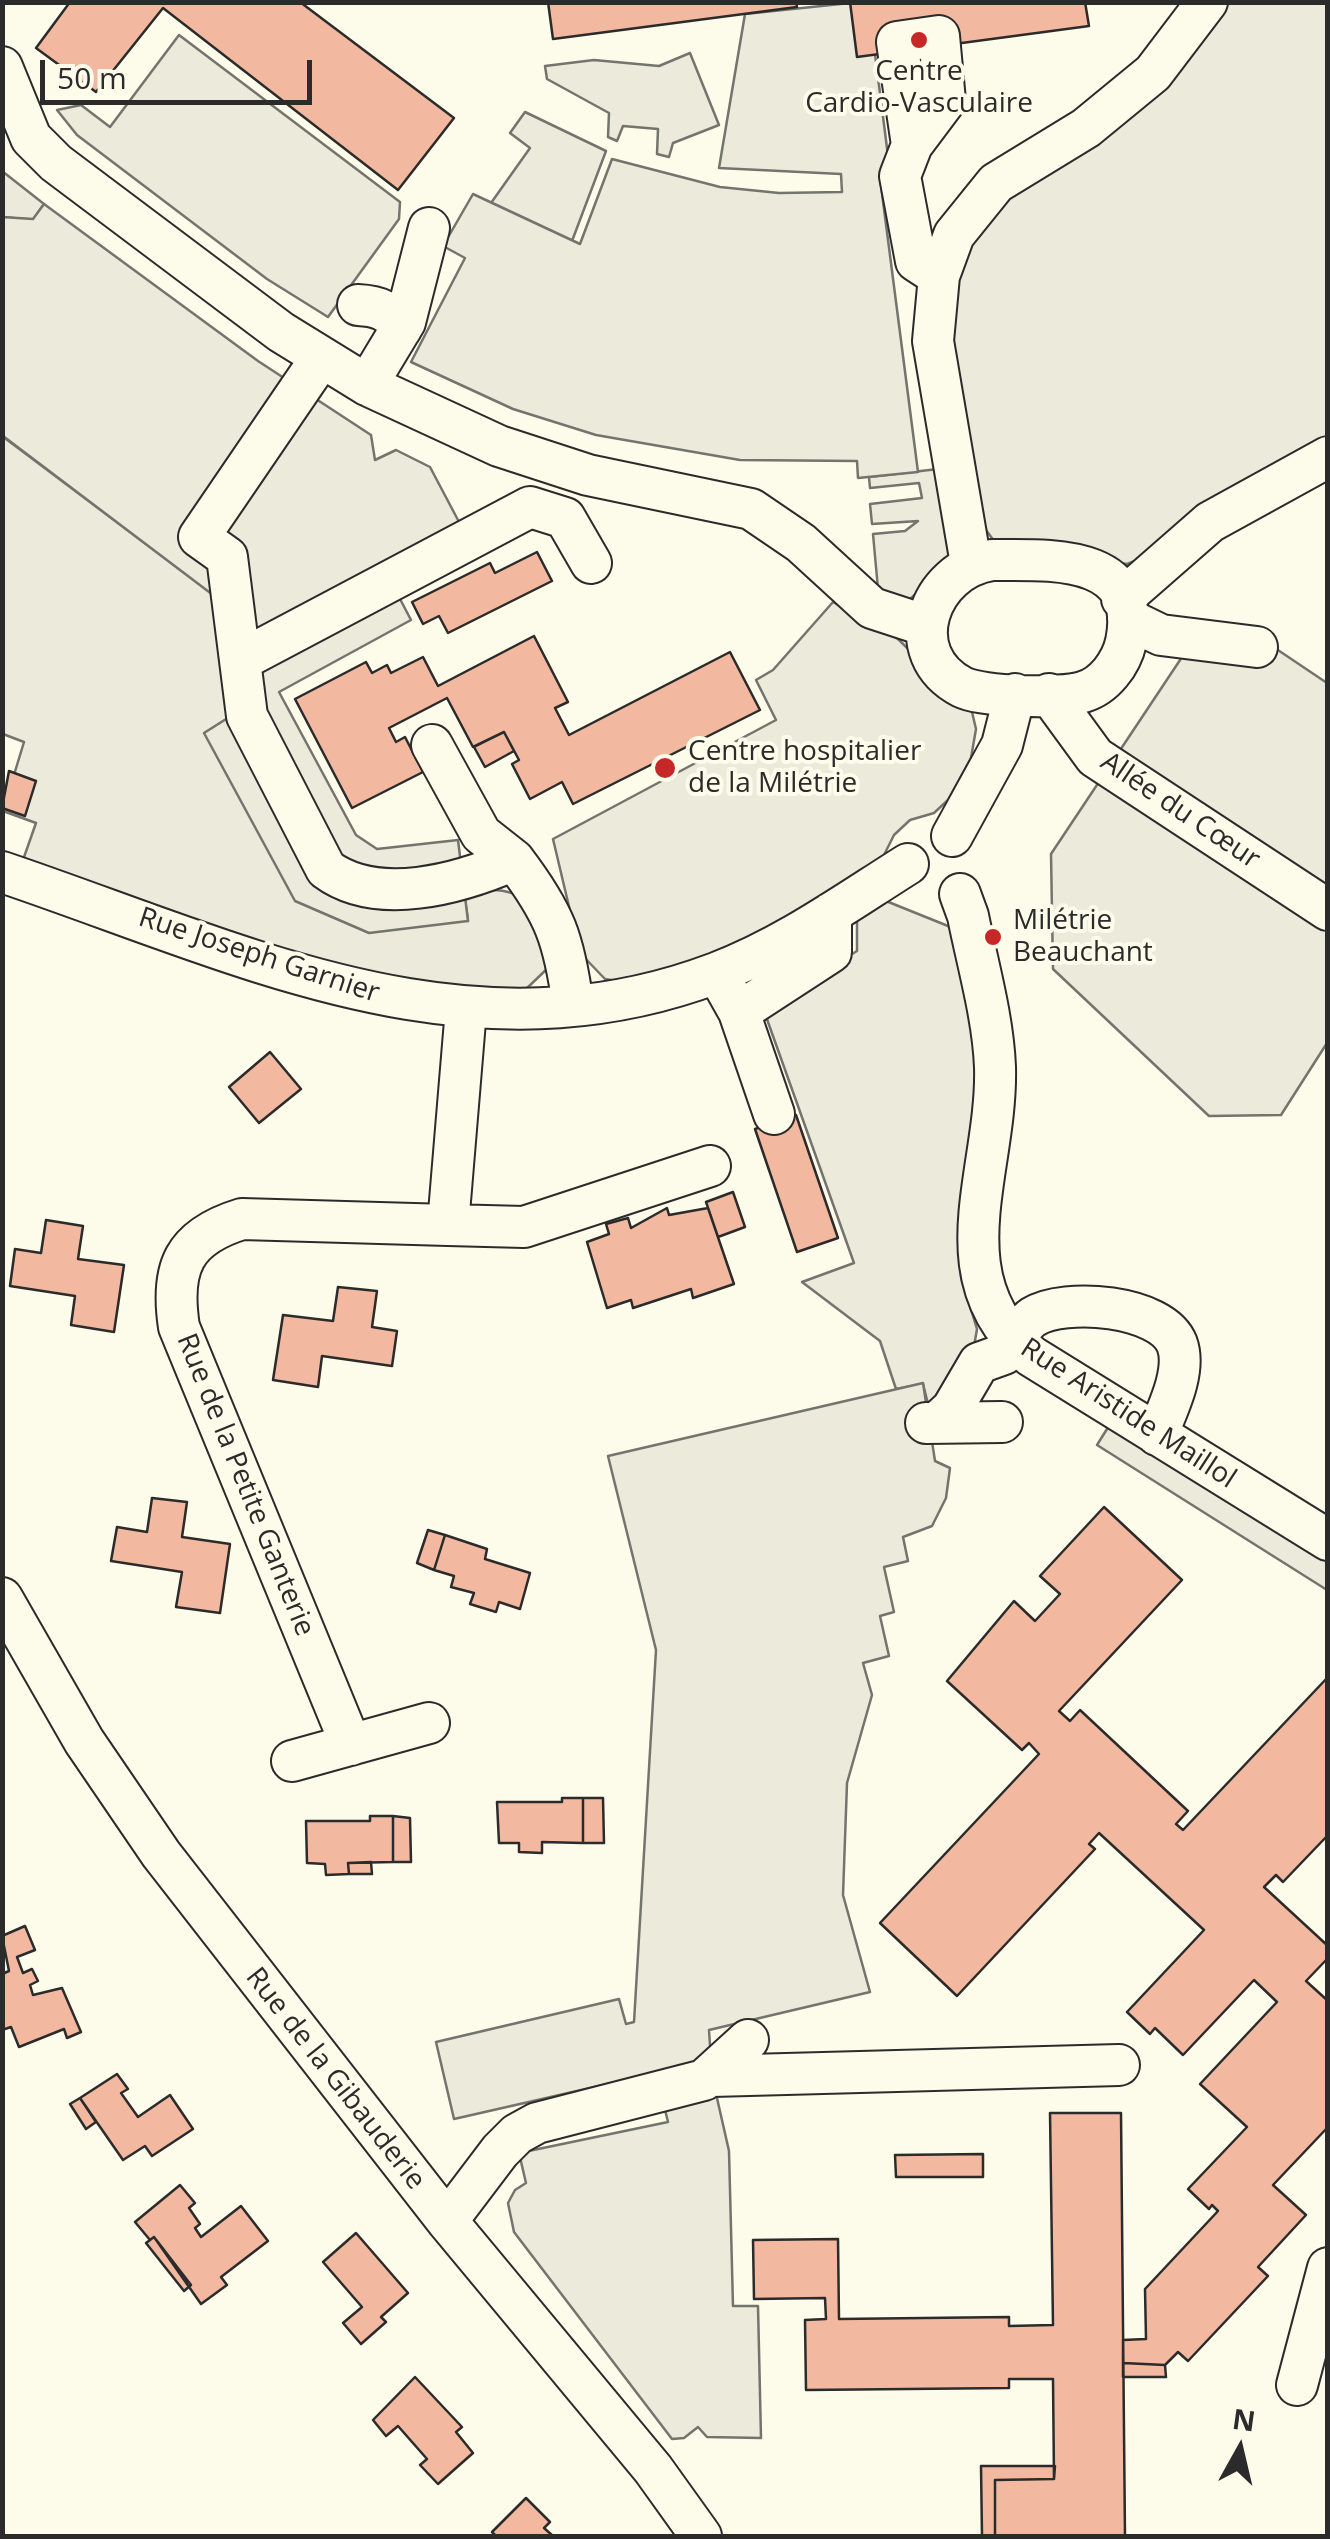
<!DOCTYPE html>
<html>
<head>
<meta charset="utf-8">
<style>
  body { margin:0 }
  #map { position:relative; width:1330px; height:2539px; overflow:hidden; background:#fdfbea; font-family:"Open Sans",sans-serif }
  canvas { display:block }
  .frame { position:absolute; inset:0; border:5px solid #2b2b2b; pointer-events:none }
  .north { position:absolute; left:1190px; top:2399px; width:100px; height:100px; -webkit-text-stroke:8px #fdfbea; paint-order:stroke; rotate:8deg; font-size:28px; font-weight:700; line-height:40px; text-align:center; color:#2b2b2b }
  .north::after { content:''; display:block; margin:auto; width:35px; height:45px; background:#2b2b2b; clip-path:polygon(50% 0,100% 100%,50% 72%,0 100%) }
  .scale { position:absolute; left:40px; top:60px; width:272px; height:45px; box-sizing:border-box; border:5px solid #2b2b2b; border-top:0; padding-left:12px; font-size:30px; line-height:35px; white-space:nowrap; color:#2b2b2b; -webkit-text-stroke:8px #fdfbea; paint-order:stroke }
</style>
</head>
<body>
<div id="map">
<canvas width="1330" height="2539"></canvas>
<div class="frame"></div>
<div class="north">N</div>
<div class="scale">50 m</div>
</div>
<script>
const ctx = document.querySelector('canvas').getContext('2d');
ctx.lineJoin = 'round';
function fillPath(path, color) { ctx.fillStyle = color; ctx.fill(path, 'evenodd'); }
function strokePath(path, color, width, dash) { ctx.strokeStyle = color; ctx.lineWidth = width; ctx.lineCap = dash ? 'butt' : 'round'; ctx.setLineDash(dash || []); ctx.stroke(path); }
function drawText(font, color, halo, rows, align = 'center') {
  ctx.font = font + ' "Open Sans",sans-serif'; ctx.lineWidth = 8; ctx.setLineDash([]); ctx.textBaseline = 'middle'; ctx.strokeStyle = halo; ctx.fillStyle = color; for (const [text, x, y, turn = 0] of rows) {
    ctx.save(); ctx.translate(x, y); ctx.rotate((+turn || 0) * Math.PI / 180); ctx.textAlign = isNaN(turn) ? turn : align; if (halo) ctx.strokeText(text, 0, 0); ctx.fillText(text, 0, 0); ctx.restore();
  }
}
const green = new Path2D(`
  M 1228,3 L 1327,3 L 1327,440 C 1286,459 1246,478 1208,503 C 1180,522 1159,553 1127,564 L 997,545 L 983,526 C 969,445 942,355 959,273 C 964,250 979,230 990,211 L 1205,37 Z
  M 179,35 L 400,202 L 399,219 L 328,317 L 267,279 L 77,135 L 57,110 L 81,105 L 110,127 Z
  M 525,112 L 606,151 L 572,241 L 491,203 L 530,148 L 510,133 Z
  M 2,171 L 44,204 L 33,220 L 3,217 Z
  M 2,436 L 218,598 L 225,701 L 231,716 L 205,733 L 468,921 L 464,892 C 494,888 512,888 537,906 L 549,967 L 525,990 L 494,991 L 341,971 L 23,860 L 36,823 L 3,811 L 24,742 L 3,734 Z
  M 938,469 L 954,548 L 948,565 L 909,600 L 878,589 L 873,534 L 905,531 L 918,521 L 872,524 L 870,504 L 922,498 L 919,483 L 870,488 L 869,477 Z
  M 833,602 L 898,639 L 972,712 L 976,729 L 971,758 L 948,800 L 934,813 L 910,820 L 894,835 L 883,857 L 760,935 L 690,966 L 628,983 L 605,979 L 580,953 L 553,839 L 776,720 L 756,680 L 773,670 Z
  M 886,901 L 948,926 L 955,934 L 978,1068 L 959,1235 L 961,1277 L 977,1329 L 972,1358 L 929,1408 L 923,1384 L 896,1389 L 880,1341 L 802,1282 L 854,1263 L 763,1008 L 857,951 L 857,914 Z`);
fillPath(green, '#ecebdb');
strokePath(green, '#74746e', 2.5);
const parking = new Path2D(`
  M 850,3 L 875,54 L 888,156 L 880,178 L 918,472 L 858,478 L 857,461 L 740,460 L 596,435 L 513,409 L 411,362 L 465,258 L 443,246 L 473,194 L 580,244 L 612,159 L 720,187 L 779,193 L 842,192 L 841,174 L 719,168 L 745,14 Z
  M 690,53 L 719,125 L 673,143 L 669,157 L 657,154 L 658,129 L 623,126 L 617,141 L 608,137 L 609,113 L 547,79 L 545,66 L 594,60 L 659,66 Z
  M 44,204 L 258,361 L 371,435 L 375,460 L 396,450 L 430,467 L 477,556 L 399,597 L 411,620 L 279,692 L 356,835 L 377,849 L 458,840 L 468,921 L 369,933 L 295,901 L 204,733 L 231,716 L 225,702 L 217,598 L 3,436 L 2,217 L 33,219 Z
  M 1200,630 L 1260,638 L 1327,683 L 1327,1043 L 1281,1115 L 1209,1116 L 1053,969 L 1051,854 Z
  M 923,1383 L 935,1461 L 950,1468 L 946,1498 L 932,1526 L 903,1537 L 908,1561 L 884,1567 L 894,1612 L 880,1616 L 889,1656 L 863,1663 L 872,1695 L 847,1783 L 843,1895 L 870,1992 L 709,2030 L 712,2076 L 729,2151 L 733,2306 L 758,2306 L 761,2438 L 707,2437 L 698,2427 L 684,2438 L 672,2439 L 514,2232 L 508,2203 L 515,2190 L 526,2183 L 519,2153 L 668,2122 L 656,2073 L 454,2119 L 436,2042 L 619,1999 L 626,2024 L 634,2022 L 656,1650 L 608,1456 Z
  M 1112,1421 L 1327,1557 L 1327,1590 L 1097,1445 Z`);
fillPath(parking, '#eceadb');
strokePath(parking, '#74746e', 2.5);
const building = new Path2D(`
  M 70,2 L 300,2 L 454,118 L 398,190 L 163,8 L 96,92 L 36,48 Z
  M 548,2 L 796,2 L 797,7 L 553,39 Z
  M 850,2 L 1085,2 L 1089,26 L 857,57 Z
  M 537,552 L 552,581 L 448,633 L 439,616 L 423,624 L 412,602 L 490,563 L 495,573 Z
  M 534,636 L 568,702 L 555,708 L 569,735 L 730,652 L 760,710 L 573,804 L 562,782 L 530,799 L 512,764 L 519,760 L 504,732 L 473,747 L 447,698 L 389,728 L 396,742 L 405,737 L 423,772 L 352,808 L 295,699 L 366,662 L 372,673 L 387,665 L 391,673 L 423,657 L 438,686 Z
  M 504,732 L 514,751 L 485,767 L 474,747 Z
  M 9,771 L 36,781 L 25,816 L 2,808 Z
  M 270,1052 L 301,1089 L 259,1123 L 229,1087 Z
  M 796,1115 L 838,1238 L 797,1252 L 755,1129 Z
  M 733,1192 L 745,1227 L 718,1237 L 706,1202 Z
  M 667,1208 L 669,1215 L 708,1208 L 734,1284 L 693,1298 L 691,1289 L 633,1308 L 631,1300 L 607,1308 L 587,1242 L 609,1234 L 606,1224 L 628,1218 L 631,1228 Z
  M 46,1220 L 83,1226 L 78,1259 L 124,1265 L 114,1332 L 71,1325 L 75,1296 L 10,1286 L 15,1249 L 41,1253 Z
  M 338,1287 L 377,1291 L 372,1327 L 397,1331 L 392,1366 L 322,1356 L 318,1387 L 273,1380 L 283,1315 L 333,1321 Z
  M 152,1498 L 187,1502 L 182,1537 L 230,1544 L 220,1613 L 176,1607 L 182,1572 L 111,1561 L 117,1527 L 147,1532 Z
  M 1104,1507 L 1182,1580 L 1059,1711 L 1070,1721 L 1080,1710 L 1188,1811 L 1176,1824 L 1183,1830 L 1328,1677 L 1328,1835 L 1283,1882 L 1276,1875 L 1264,1887 L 1328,1946 L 1328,1958 L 1306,1981 L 1328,2001 L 1328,2127 L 1273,2185 L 1306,2215 L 1258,2267 L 1268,2276 L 1188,2361 L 1178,2352 L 1165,2365 L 1123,2363 L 1123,2340 L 1146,2339 L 1145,2289 L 1218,2211 L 1212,2205 L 1209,2209 L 1188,2189 L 1247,2127 L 1200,2084 L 1277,2002 L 1254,1980 L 1183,2055 L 1155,2028 L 1150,2034 L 1127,2012 L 1204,1930 L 1099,1833 L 1089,1844 L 1095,1849 L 957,1996 L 880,1923 L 1039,1754 L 1029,1743 L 1022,1750 L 947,1681 L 1014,1601 L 1035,1621 L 1060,1594 L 1040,1576 Z
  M 428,1530 L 445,1535 L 434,1570 L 417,1563 Z
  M 445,1535 L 487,1549 L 485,1559 L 530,1573 L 520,1609 L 499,1602 L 496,1612 L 470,1604 L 474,1593 L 451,1587 L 454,1576 L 434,1570 Z
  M 562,1798 L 583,1798 L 583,1843 L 542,1842 L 542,1853 L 519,1852 L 519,1843 L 499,1843 L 497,1802 L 562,1802 Z
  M 583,1798 L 603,1798 L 604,1843 L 583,1843 Z
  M 370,1816 L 393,1816 L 393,1862 L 348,1863 L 349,1874 L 326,1875 L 325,1864 L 307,1863 L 306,1821 L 370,1821 Z
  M 393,1816 L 410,1818 L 411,1862 L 393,1862 Z
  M 371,1862 L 372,1874 L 349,1874 L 348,1863 Z
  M 25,1926 L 35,1950 L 17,1957 L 23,1973 L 32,1969 L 38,1981 L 30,1985 L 33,1995 L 62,1988 L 81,2032 L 67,2038 L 64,2029 L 19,2047 L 11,2027 L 2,2030 L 2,1974 L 9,1971 L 2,1936 Z
  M 117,2074 L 128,2089 L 121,2093 L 138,2117 L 170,2095 L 193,2129 L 152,2156 L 145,2146 L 123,2160 L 80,2098 Z
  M 80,2098 L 96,2122 L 86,2129 L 70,2104 Z
  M 1050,2113 L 1121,2113 L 1125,2536 L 995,2536 L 995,2480 L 1054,2479 L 1053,2379 L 1009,2379 L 1009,2388 L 806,2390 L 805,2320 L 826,2319 L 825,2298 L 754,2299 L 753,2240 L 838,2239 L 839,2319 L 1009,2317 L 1009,2326 L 1053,2325 Z
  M 983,2154 L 983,2177 L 896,2177 L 895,2155 Z
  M 180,2185 L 195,2203 L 189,2208 L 200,2224 L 195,2228 L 201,2237 L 241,2206 L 268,2241 L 221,2277 L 227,2285 L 201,2304 L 154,2237 L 150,2240 L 135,2222 Z
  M 356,2233 L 408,2293 L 381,2317 L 386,2322 L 361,2344 L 343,2323 L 362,2307 L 323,2262 Z
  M 154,2237 L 191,2285 L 184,2291 L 146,2243 Z
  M 1123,2363 L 1165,2365 L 1166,2377 L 1123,2377 Z
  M 415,2377 L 462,2427 L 456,2432 L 473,2453 L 438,2484 L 420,2465 L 427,2459 L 398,2426 L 386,2436 L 373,2420 Z
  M 981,2466 L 1055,2466 L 1054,2479 L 995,2480 L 995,2536 L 982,2536 Z
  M 526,2498 L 550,2522 L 544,2528 L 553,2536 L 496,2536 L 492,2532 Z`);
fillPath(building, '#f2b8a0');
strokePath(building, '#2b2b2b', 2.5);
const minor = new Path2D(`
  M 2,67 L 31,138 L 56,163 L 281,332 L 367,385 L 499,446 L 588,475 L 751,509 L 801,543 L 872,608 L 927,626
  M 912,145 L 897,42 L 939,36 L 945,101 L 912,145 L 900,176 L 916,261 L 939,276
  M 358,305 C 379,306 391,311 401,329
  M 321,358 L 199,537 L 227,557 L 247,716 L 326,869 C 377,907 459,884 514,860 C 555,914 564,939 573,1005
  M 367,385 L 405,322 L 429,228
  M 992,560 C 1049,560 1144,553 1126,642 C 1121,664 1104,686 1083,692 C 1061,699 982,697 962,687 C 899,654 928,570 992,560 Z
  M 971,564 L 933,341 L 939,276 L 954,235 L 996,183 L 1086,128 L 1153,73 L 1207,2
  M 1122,599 L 1210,522 L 1328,457
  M 1128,619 L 1161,635 L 1257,647
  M 241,660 L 530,507 L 565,518 L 591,563
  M 1049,694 L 1095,757 L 1328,910
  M 432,745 L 481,834 L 514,860
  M 952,836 L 1002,745 L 1015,694
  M 2,872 C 239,952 464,1068 716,973 C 785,947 846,903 908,864
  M 960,894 L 968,916 C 978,966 993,1017 995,1067 C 998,1171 937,1276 1031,1356 L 1328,1540
  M 717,973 L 739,1012 L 774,1114
  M 739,1012 L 831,952 L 831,913
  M 448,1225 L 524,1227 L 710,1166
  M 1013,1340 C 1019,1333 1025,1322 1033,1317 C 1064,1297 1162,1305 1177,1344 C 1187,1371 1167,1410 1157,1435
  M 940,1420 L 952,1409 L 979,1363 L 1004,1354
  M 926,1423 L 1002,1422
  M 2,1598 L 84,1741 L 161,1854 L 447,2221 L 653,2469 L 701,2536
  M 351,1745 L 179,1327 C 170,1268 183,1237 242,1219 L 448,1225 L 466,1009
  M 292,1761 L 429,1723
  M 712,2076 L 1119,2065
  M 447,2221 L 500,2151 L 517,2134 L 537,2123 L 704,2080 L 748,2040
  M 1297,2385 L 1328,2268`);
strokePath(minor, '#2b2b2b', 44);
strokePath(minor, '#fdfbea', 40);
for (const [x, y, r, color] of [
  [919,40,10,"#c62828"],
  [665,768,12,"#c62828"],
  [993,937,10,"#c62828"]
]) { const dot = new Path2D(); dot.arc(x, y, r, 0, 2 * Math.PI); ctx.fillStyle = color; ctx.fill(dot); strokePath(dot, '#fdfbea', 4); }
drawText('28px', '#2b2b2b', '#fdfbea', [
  ["Centre",919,72,"center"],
  ["Cardio-Vasculaire",919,104,"center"],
  ["Centre hospitalier",688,752],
  ["de la Milétrie",688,784],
  ["Milétrie",1013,921],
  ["Beauchant",1013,953]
], 'left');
drawText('28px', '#2b2b2b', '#fdfbea', [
  ["Allée du Cœur",1180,811,34],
  ["Rue Joseph Garnier",259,956,18],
  ["Rue Aristide Maillol",1128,1414,33],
  ["Rue de la Petite Ganterie",245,1485,68],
  ["Rue de la Gibauderie",335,2079,52]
]);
</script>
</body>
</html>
